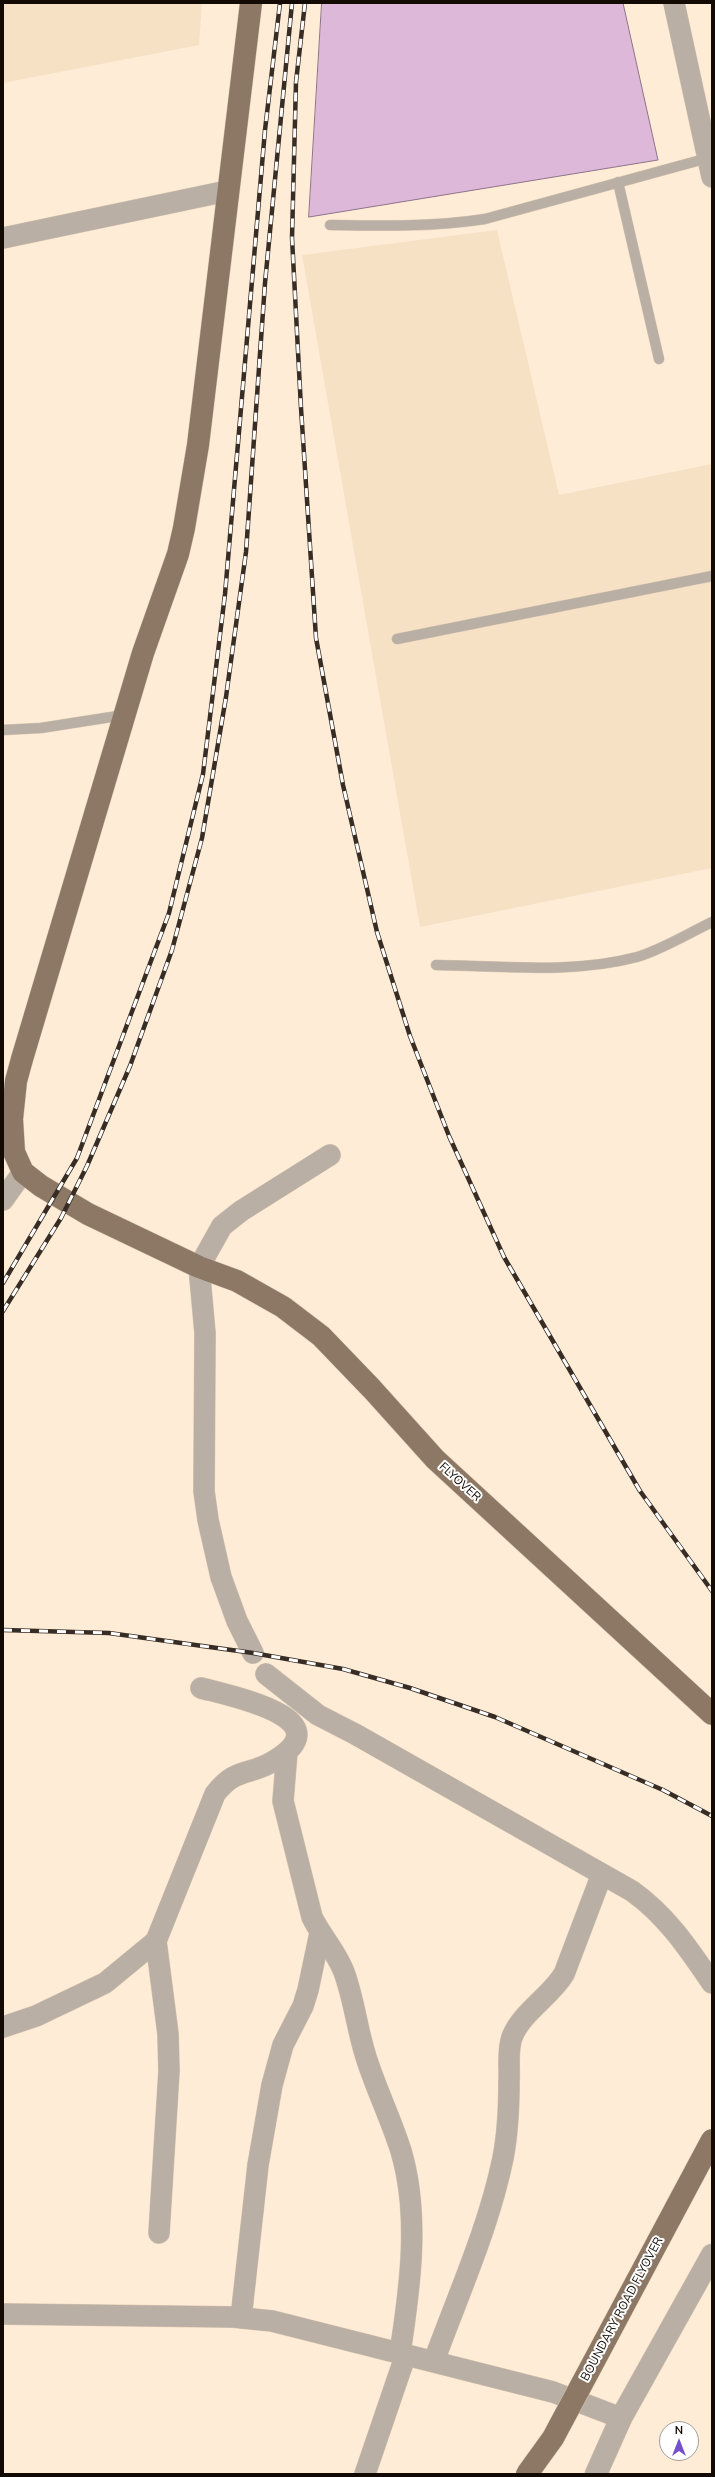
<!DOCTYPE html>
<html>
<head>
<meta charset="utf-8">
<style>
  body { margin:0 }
  #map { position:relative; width:715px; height:2477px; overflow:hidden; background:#ffecd6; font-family:Mulish,sans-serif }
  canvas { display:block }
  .frame { position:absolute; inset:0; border:4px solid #120a03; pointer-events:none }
  .north { position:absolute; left:659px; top:2421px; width:40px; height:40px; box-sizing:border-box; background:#fff; border:1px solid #a09d9a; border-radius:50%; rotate:0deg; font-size:11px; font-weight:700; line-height:16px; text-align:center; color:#120a03 }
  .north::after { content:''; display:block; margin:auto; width:14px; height:18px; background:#7451cb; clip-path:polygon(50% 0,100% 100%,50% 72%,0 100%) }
</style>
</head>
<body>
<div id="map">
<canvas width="715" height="2477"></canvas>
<div class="frame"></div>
<div class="north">N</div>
</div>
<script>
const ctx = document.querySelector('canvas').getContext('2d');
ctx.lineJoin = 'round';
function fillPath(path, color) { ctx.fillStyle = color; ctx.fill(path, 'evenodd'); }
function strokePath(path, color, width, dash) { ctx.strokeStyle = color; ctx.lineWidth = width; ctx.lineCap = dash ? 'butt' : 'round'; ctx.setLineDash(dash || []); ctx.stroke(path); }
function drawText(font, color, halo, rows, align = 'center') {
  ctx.font = font + ' Mulish,sans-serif'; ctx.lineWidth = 4; ctx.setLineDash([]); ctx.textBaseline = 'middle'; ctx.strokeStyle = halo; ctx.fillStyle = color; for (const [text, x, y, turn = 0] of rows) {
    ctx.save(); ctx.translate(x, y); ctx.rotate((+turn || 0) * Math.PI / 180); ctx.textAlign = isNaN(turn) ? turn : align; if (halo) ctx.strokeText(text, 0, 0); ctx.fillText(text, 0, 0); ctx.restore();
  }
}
fillPath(new Path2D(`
  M 3,3 L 202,3 L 199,45 L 3,83 Z
  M 497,230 L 559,495 L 712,464 L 712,868 L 420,927 L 302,255 Z`), '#f6e1c5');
const building = new Path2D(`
  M 322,3 L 623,3 L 658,160 L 309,217 Z`);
fillPath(building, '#ddb8d9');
strokePath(building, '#8d738a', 1);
const service = new Path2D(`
  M 618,182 L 659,359
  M 330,225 C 383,226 433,227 485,219 L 708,158
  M 397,639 L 712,576
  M 3,730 L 41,728 L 124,715
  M 436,965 C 502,966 573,974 637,957 C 661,950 689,933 712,922`);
const minor = new Path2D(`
  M 674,3 L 712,177
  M 3,238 L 227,191
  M 3,1200 L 23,1172
  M 253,1653 L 237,1621 L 221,1577 L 208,1520 L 204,1491 L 205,1333 L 199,1267 L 222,1226 L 241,1211 L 330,1155
  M 266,1674 L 318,1715 L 355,1734 L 632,1891 C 667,1916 688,1948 712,1983
  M 287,1752 L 283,1801 L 312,1917 C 321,1936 336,1951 344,1972 C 354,1999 357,2029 366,2057 C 376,2089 391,2119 401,2151 C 420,2215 410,2288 400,2353
  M 156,1941 L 168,2034 L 169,2071 L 159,2233
  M 3,2027 L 36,2016 L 105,1983 L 156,1941 L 215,1794 C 236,1767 248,1776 272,1762 C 347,1719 231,1696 201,1688
  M 3,2314 L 233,2317 L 272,2321 L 553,2392 L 621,2418
  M 241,2318 L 258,2165 L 272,2085 L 283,2045 L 303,2006 L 308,1990 L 320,1933
  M 434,2361 C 458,2295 489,2227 503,2158 C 508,2132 509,2108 509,2082 C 510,2068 507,2051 512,2037 C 522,2012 550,1997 564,1974 L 602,1874
  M 365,2474 L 406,2354`);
const tertiary = new Path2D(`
  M 596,2474 L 621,2418 L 712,2255`);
const primary = new Path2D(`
  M 251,3 L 198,445 L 184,528 L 178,554 L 143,653 L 22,1059 L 16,1081 L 12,1119 L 14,1152 L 23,1172 L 41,1186 L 88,1214 L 199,1267 L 237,1281 L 283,1307 L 321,1336 L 372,1389 L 435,1459 L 712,1714`);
strokePath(service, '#d9c8b4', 11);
strokePath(minor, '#d9c8b4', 22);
strokePath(tertiary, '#d9c8b4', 23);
strokePath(primary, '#d9c8b4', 23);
strokePath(service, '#baafa4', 10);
strokePath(minor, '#baafa4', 21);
strokePath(tertiary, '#baafa4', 22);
strokePath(primary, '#8d7865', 22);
const rail = new Path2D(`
  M 305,3 L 296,82 L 292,238 L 301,408 L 316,638 L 343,785 L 377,932 L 410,1036 L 449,1136 L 504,1257 L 640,1491 L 712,1591
  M 3,1283 L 77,1158 L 169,913 L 203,774 L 225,594 L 265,130 L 280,3
  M 3,1311 L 61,1218 L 87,1166 L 130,1066 L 172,950 L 202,838 L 226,697 L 246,552 L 265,283 L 292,3
  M 3,1630 L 109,1633 L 253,1653 L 343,1669 L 410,1688 L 495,1717 L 663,1790 L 712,1816`);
strokePath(rail, '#372d24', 4.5);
strokePath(rail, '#fff', 3, [9]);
const primaryBridge = new Path2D(`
  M 527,2474 L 553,2438 L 712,2140`);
strokePath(primaryBridge, '#d9c8b4', 23, []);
strokePath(primaryBridge, '#8d7865', 22);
drawText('12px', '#120a03', '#fff', [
  ["FLYOVER",460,1482,42],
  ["BOUNDARY ROAD FLYOVER",622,2309,-62]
]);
</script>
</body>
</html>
